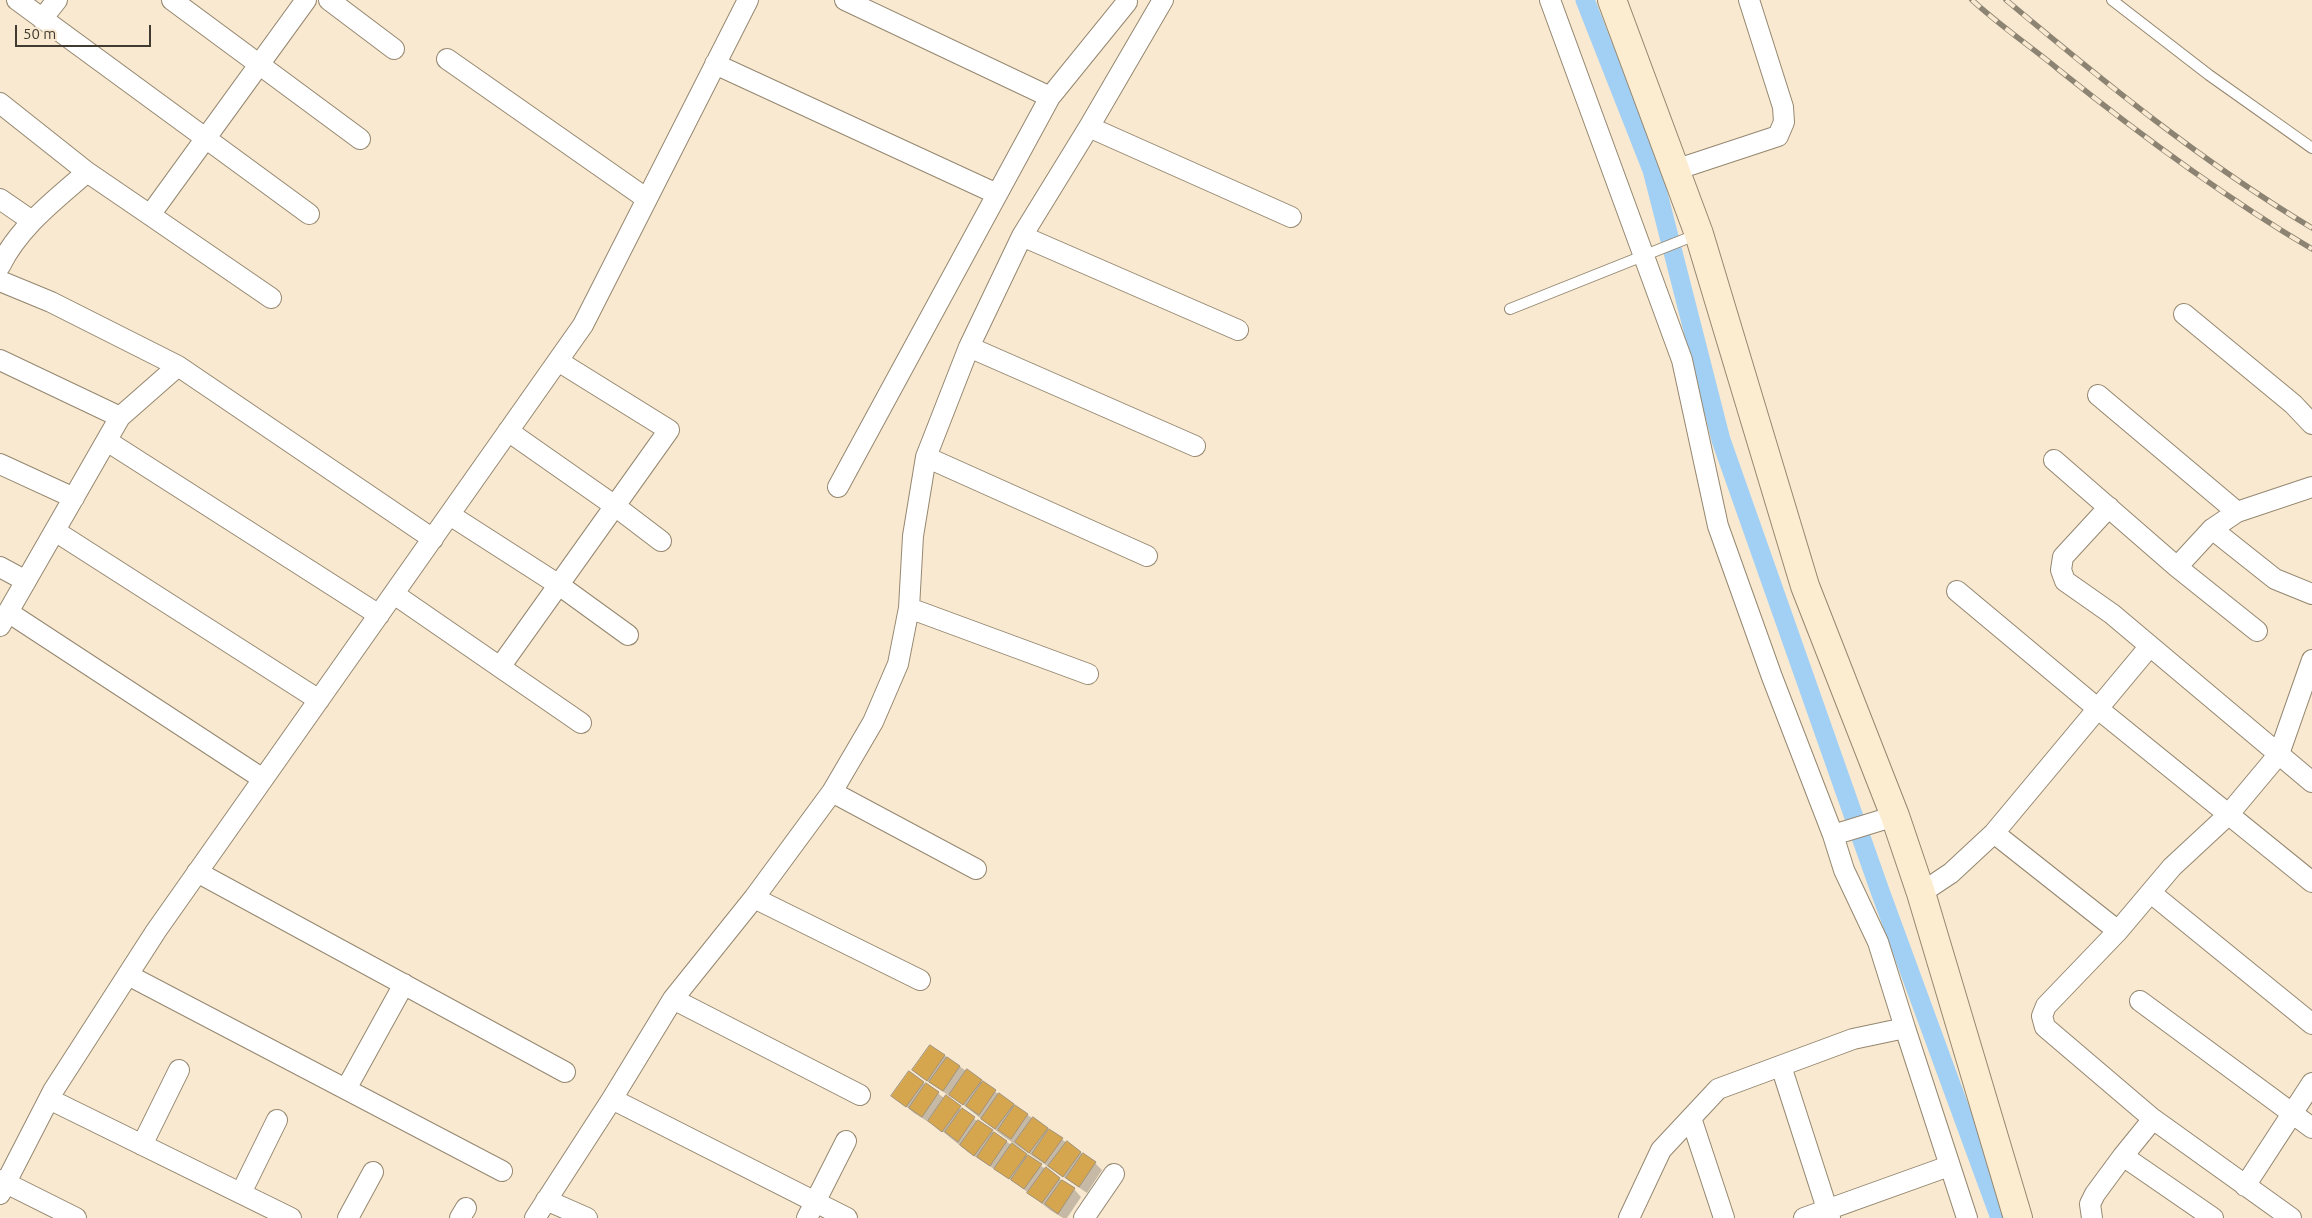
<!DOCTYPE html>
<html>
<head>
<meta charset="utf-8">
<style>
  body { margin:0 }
  #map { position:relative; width:2312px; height:1218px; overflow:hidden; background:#f8e9d0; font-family:Ubuntu,sans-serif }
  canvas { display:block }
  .scale { position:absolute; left:15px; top:25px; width:136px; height:22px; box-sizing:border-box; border:2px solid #403a30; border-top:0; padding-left:6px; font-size:15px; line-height:18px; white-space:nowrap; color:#403a30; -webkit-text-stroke:4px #f8e9d0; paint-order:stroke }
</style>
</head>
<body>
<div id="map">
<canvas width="2312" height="1218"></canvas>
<div class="scale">50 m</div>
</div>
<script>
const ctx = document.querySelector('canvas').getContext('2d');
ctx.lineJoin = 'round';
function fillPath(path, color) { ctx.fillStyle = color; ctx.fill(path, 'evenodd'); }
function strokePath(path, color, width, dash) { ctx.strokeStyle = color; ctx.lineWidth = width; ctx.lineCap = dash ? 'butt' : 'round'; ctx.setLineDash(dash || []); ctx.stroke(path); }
fillPath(new Path2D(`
  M 931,1046 L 1095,1163 L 1102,1170 L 1087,1193 L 1003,1136 L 952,1096 L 951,1097 L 921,1077 L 914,1070 Z
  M 923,1083 L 1074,1189 L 1081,1197 L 1067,1218 L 1063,1218 L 1050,1210 L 1017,1184 L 968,1152 L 931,1122 L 930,1123 L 914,1113 L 893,1096 Z`), '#0003');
strokePath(new Path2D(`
  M 1585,0 L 1652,170 L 1721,440 L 1880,891 L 2000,1218`), '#a2d0f5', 19);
const building = new Path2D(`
  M 930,1045 L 945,1055 L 927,1081 L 912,1070 Z
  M 947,1057 L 960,1066 L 943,1091 L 929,1082 Z
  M 967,1069 L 982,1080 L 963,1105 L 949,1095 Z
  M 909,1071 L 924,1082 L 906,1107 L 891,1096 Z
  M 983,1081 L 996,1090 L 979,1115 L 966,1106 Z
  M 926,1083 L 939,1092 L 922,1117 L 909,1108 Z
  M 999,1093 L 1014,1104 L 995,1129 L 981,1119 Z
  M 946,1095 L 961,1106 L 942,1132 L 928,1121 Z
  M 1015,1105 L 1028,1114 L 1011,1139 L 998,1130 Z
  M 962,1108 L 975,1117 L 958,1142 L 945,1132 Z
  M 1033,1117 L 1048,1128 L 1029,1153 L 1015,1142 Z
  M 978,1120 L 993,1130 L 974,1156 L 960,1145 Z
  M 1049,1129 L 1063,1138 L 1045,1163 L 1032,1154 Z
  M 994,1132 L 1007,1141 L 990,1166 L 977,1157 Z
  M 1067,1141 L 1081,1152 L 1063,1177 L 1048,1166 Z
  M 1012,1143 L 1027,1154 L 1009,1179 L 994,1169 Z
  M 1083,1153 L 1096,1162 L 1079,1187 L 1066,1178 Z
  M 1028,1155 L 1042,1164 L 1024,1189 L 1011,1180 Z
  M 1046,1167 L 1060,1178 L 1042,1203 L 1027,1193 Z
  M 1062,1180 L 1075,1188 L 1058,1214 L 1045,1204 Z`);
fillPath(building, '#d6a64f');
strokePath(building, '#9f917a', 1);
const lane = new Path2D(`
  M 2112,0 L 2209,75 L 2312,148
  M 1510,309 L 1698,234`);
const street = new Path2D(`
  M 17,0 L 309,214
  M 172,0 L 360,139
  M 329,0 L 394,49
  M 845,0 L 1050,97
  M 1550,0 L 1682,360 L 1718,526 L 1772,677 L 1833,835
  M 42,19 L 57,0
  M 447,59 L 647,199
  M 715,64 L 997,194
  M 0,103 L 87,172
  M 1089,127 L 1291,217
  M 1675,170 L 1778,136 L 1784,122 L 1783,107 L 1749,0
  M 0,199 L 32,221
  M 150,215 L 271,298
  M 1022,236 L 1238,330
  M 0,266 C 19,227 54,201 87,172 L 150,215 L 306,0
  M 0,281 L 51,302 L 178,366 L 120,417 L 0,626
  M 2184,314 L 2293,404 L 2312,424
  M 969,347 L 1195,446
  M 0,360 L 120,417
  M 178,366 L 433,539
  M 2098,395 L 2237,512
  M 508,431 L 615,506 L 661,541
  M 107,441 L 379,615
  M 926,457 L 1147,556
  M 2054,460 L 2177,567 L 2257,631
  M 0,464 L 74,498
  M 838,487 L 1050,97 L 1127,2
  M 2109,507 L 2063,557 L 2061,570 L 2065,581 L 2112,614 L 2312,782
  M 450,515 L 559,585 L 628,635
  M 2212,529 L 2275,579 L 2312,594
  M 55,531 L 319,700
  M 0,567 L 26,581
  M 2177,567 L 2212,529 L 2237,512 L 2312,487
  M 1957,591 L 2097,708 L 2312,882
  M 394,594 L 581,723
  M 909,608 L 1088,674
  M 8,612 L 263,779
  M 500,667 L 669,430 L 558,361
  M 832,792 L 976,869
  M 1994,833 L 2118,931
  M 197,872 L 565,1072
  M 1921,893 L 1951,873 L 1994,833 L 2150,646
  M 2151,893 L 2312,1024
  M 754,898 L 920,980
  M 128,975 L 502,1171
  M 673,999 L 860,1095
  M 2140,1001 L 2312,1128
  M 1905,1028 L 1967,1218
  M 1781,1066 L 1830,1218
  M 346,1089 L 404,984
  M 49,1099 L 291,1218
  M 612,1099 L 847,1218
  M 1691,1118 L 1724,1218
  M 142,1145 L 179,1070
  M 2123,1156 L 2213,1218
  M 0,1180 L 76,1218
  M 2245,1186 L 2312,1083
  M 241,1193 L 277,1120
  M 0,1194 L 53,1091 L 156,931 L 583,325 L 748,0
  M 546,1200 L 587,1218
  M 348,1218 L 373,1172
  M 460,1218 L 466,1208
  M 535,1218 L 612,1099 L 673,999 L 754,898 L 832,792 L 873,722 L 898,664 L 909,608 L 913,536 L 926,457 L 969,347 L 1022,236 L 1089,127 L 1163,0
  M 807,1218 L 846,1141
  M 1084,1218 L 1114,1174
  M 1629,1218 L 1661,1150 L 1718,1089 L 1853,1039 L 1905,1028 L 1878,942 L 1844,870 L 1833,835 L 1895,816
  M 1804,1218 L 1949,1166
  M 2092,1218 L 2090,1204 L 2095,1194 L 2123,1156 L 2153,1119
  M 2291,1218 L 2153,1119 L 2045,1027 L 2042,1016 L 2046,1006 L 2118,931 L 2172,867 L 2228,815 L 2279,754 L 2312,660`);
const secondary = new Path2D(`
  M 1612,0 L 1699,234 L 1805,586 L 1895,816 L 1921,893 L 2018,1218`);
strokePath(lane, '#958770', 12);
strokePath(street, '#958770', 22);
strokePath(secondary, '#958770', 30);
strokePath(lane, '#fff', 10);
strokePath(street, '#fff', 20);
strokePath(secondary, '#fdedd0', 28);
const rail = new Path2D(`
  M 1972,0 C 1999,25 2030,46 2058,69 C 2139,134 2223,196 2312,249
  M 2006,0 C 2104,82 2202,162 2312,228`);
strokePath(rail, '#8c8372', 5.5);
strokePath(rail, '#f8e9d0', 4, [11]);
</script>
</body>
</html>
